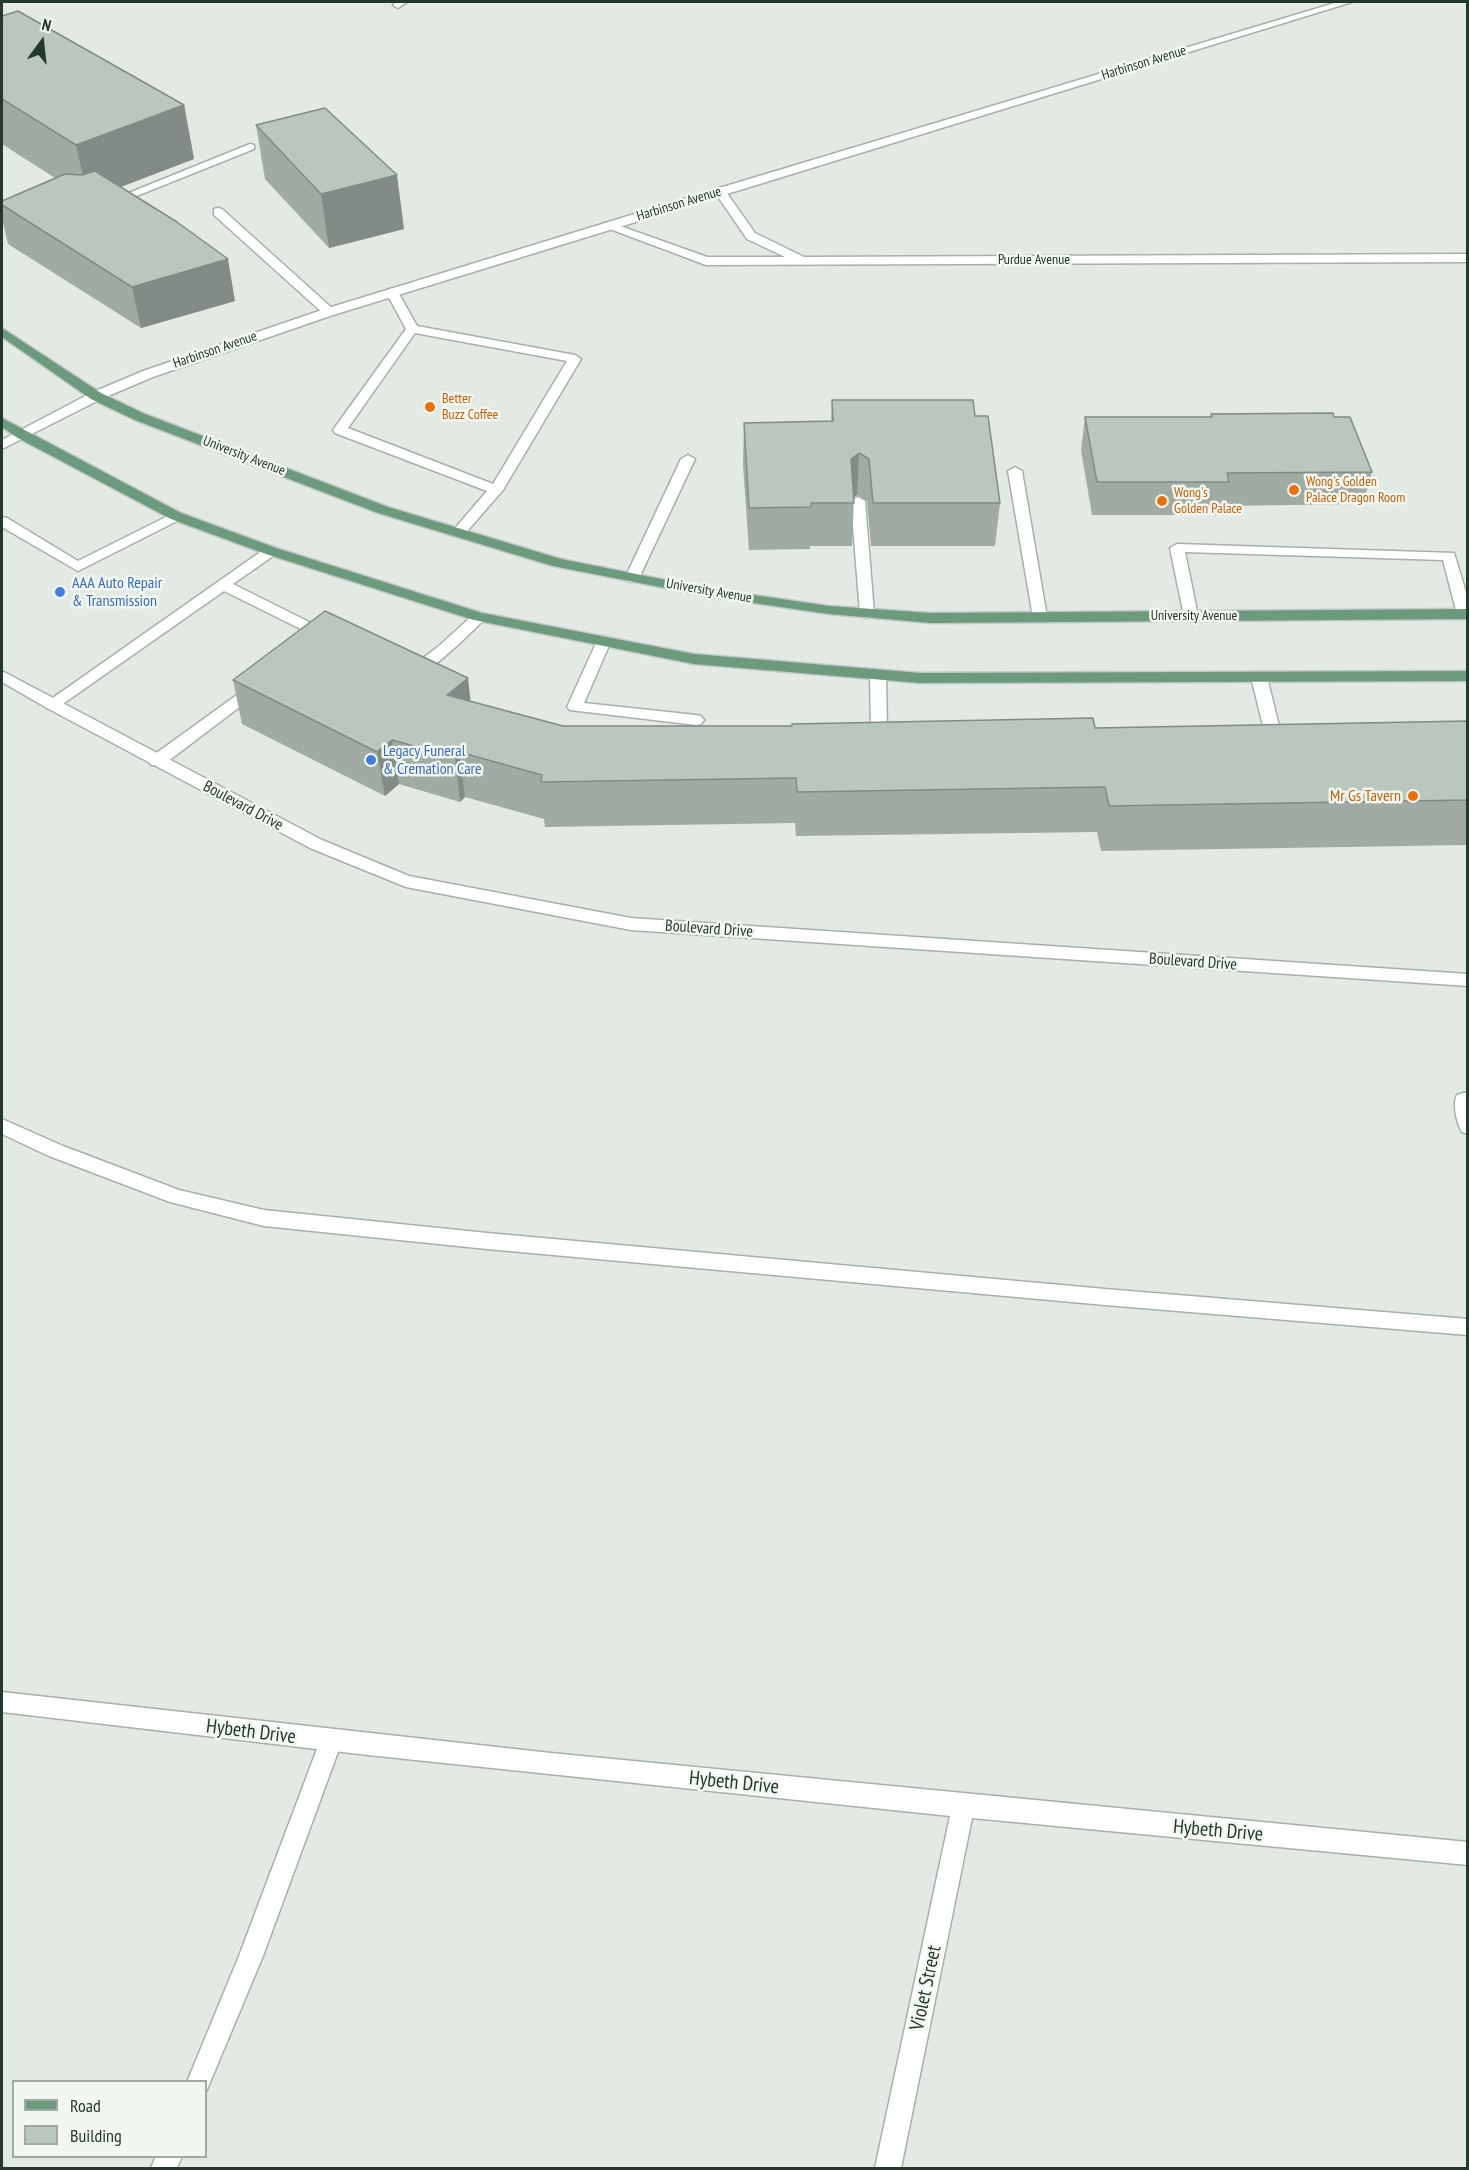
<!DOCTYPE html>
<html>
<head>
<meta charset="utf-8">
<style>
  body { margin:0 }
  #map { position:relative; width:1469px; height:2170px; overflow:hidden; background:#e2eae3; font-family:"PT Sans Narrow",sans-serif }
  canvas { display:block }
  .frame { position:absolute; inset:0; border:3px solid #24392b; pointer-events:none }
  .legend { position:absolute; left:12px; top:2080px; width:195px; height:78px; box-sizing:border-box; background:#f2f7f2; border:2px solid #a0aba2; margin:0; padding:8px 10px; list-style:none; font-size:18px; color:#24392b }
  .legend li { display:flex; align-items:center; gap:12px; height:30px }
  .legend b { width:30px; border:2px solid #a0aba2 }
  .north { position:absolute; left:12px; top:12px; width:60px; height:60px; -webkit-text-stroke:4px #f2f7f2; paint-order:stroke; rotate:15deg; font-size:16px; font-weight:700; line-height:24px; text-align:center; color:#24392b }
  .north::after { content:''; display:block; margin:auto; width:21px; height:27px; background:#24392b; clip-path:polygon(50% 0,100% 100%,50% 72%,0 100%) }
</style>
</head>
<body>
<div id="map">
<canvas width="1469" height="2170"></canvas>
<div class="frame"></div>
<ul class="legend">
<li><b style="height:8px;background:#6c9a7c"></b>Road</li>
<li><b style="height:16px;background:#bac7be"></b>Building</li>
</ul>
<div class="north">N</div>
</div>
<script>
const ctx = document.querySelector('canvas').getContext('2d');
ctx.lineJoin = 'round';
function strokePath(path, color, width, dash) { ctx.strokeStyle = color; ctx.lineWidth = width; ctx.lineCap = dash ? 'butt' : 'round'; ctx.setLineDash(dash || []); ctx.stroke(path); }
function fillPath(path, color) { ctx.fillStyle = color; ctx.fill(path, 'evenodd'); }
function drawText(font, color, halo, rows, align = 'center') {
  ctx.font = font + ' "PT Sans Narrow",sans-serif'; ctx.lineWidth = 5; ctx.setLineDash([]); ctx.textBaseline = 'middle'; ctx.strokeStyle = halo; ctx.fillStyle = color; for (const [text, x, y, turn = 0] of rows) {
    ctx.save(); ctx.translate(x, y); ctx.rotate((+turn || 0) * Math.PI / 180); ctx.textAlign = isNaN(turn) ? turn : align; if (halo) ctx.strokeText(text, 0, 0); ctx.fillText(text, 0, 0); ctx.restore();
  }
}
const service = new Path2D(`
  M 250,144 L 254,145 L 254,149 L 114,205 L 110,207 L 104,203 Z
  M 218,208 L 222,209 L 333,309 L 335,312 L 333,315 L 325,315 L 214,215 L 214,209 Z
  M 392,288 L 398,292 L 417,326 L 575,355 L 581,359 L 503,490 L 463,536 L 453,536 L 451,533 L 487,491 L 335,433 L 333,430 L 406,329 L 386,292 ZM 415,333 L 567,361 L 493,484 L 348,428 Z
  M 688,455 L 695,459 L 639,578 L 632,582 L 627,581 L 625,578 L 681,459 Z
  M 1015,467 L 1022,471 L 1047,617 L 1040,622 L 1033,617 L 1008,471 Z
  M 858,497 L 865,501 L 874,613 L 867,618 L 860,613 L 851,501 Z
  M 176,512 L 183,516 L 181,519 L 78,571 L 2,527 L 2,517 L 7,518 L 78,561 Z
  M 1177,544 L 1454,553 L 1468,599 L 1468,618 L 1459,617 L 1457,614 L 1443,560 L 1185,552 L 1198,616 L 1191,621 L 1184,616 L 1170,548 Z
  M 271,547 L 276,548 L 278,551 L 276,554 L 233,584 L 331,633 L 333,636 L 331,639 L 321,639 L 224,591 L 57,708 L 47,708 L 44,705 L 47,702 L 266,548 Z
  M 479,612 L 484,614 L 486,617 L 484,620 C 470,633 422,683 405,678 L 402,675 L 405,672 L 439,646 L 474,614 Z
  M 604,636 L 611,641 L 584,703 L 696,715 L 701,716 L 704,720 L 701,724 L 696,725 L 570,710 L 567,707 L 597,641 Z
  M 878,670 L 886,675 L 887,731 L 879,736 L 871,731 L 870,675 Z
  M 1259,672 L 1267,677 L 1280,730 L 1272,735 L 1264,730 L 1251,677 Z
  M 257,682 L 265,687 L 262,690 L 163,765 L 151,765 L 149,761 L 151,757 L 252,684 Z
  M 1463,1093 L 1468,1093 L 1468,1134 L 1462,1132 C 1457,1123 1452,1104 1457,1095 Z
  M 2,1119 L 63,1146 L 179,1190 L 264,1210 L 487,1233 L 1105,1289 L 1468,1319 L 1468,1335 L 1105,1305 L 487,1249 L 264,1226 L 170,1202 L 49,1156 L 2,1134 Z
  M 331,1730 L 339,1733 L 342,1741 L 263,1956 L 206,2092 L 206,2082 L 187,2082 L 239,1956 L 320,1741 L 323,1733 Z
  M 156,2156 L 182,2156 L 177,2168 L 151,2168 Z`);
const minor = new Path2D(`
  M 396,2 L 407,2 L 398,8 L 393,5 Z
  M 720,187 L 724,189 L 755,233 L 804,257 L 1468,254 L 1468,262 L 706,265 L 602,226 L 604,223 L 612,223 L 707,257 L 785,257 L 747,239 L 714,191 Z
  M 2,1692 L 551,1753 L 1468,1842 L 1468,1865 L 972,1818 L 901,2168 L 875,2168 L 950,1816 L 368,1755 L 2,1712 Z`);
const tertiary = new Path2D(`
  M 1338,2 L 1352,2 L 333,315 L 153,377 L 101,399 L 2,449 L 2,440 L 91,393 L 143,371 L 325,309 L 716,189 Z
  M 2,671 L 322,840 L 409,876 L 631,918 L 1468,974 L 1468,986 L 631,930 L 406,887 L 310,848 L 47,708 L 2,682 Z`);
const primary = new Path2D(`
  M 2,328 L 101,393 L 145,414 L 388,507 L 561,559 L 706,588 L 829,606 L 931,613 L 1468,609 L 1468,619 L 931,623 L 829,614 L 706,596 L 553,566 L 378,513 L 135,420 L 91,399 L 2,337 Z
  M 2,418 L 181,513 L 276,548 L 482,613 L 694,654 L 920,673 L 1468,671 L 1468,681 L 920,683 L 694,664 L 474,620 L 266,554 L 171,519 L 16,437 L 2,427 Z`);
strokePath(service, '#a5b1a8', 3);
strokePath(minor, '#a5b1a8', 3);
strokePath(tertiary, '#a5b1a8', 3);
strokePath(primary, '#c2c8c4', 3);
fillPath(service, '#fff');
fillPath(minor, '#fff');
fillPath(tertiary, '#fff');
fillPath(primary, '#6c9a7c');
fillPath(new Path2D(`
  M 2,16 L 184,105 L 194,159 L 121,187 L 235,301 L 141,328 L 8,244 L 2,218 L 2,201 L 55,178 L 2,144 Z
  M 256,125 L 404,229 L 329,248 L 265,179 Z
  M 832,400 L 975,416 L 1000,503 L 995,546 L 871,546 L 867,501 L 857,495 L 854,497 L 852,546 L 810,546 L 810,549 L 749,550 L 743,465 L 744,423 L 831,421 Z
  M 1211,414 L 1372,472 L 1363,504 L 1224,506 L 1222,515 L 1092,515 L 1081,450 L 1085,417 L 1210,417 Z
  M 233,680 L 470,701 L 563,726 L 1095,728 L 1467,721 L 1467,845 L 1101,851 L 1097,832 L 796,836 L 795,823 L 545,827 L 544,819 L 465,797 L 460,802 L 399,784 L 385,796 L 242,724 Z`), '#a0aba3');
fillPath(new Path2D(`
  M 184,105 L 194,159 L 88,199 L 76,145 Z
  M 397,175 L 404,229 L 329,248 L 321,194 Z
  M 228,259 L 235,301 L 141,328 L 132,287 Z
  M 859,453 L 857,495 L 849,501 L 851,459 Z
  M 468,678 L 473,723 L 447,695 Z
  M 392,740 L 399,784 L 385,796 L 377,752 Z
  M 459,752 L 465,797 L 460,802 L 455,757 Z`), '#828b85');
const building = new Path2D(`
  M 18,11 L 184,105 L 76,145 L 2,99 L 2,16 Z
  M 325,108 L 397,175 L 321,194 L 256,125 Z
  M 95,171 L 177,222 L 228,259 L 132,287 L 2,205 L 2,201 L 65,174 L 82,175 Z
  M 832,400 L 973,400 L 975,416 L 988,416 L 1000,503 L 873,503 L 869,459 L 859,453 L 851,459 L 854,503 L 811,503 L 811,507 L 749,508 L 744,423 L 833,421 Z
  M 1333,413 L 1334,417 L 1350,417 L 1372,472 L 1227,473 L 1229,482 L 1097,482 L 1085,417 L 1212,417 L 1211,414 Z
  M 325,611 L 468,678 L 447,695 L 563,726 L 792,726 L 792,724 L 1093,718 L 1095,728 L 1467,721 L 1467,800 L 1109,806 L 1105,787 L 797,792 L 796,778 L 541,782 L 542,775 L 459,752 L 455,757 L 392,740 L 377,752 L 233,680 Z`);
fillPath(building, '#bac7be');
strokePath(building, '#828b85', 1.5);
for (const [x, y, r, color] of [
  [430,407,6,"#e8710a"],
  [1294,490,6,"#e8710a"],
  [1162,501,6,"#e8710a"],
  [60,592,6,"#3f7fe0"],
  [371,760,6,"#3f7fe0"],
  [1413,796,6,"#e8710a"]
]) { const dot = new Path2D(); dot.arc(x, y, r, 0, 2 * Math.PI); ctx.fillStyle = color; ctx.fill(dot); strokePath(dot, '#f2f7f2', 2); }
drawText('14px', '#24392b', '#f2f7f2', [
  ["Harbinson Avenue",1144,63,-17],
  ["Harbinson Avenue",679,204,-17],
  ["Purdue Avenue",1034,260],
  ["Harbinson Avenue",215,350,-19],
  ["University Avenue",244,456,21],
  ["University Avenue",709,591,10],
  ["University Avenue",1194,616]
]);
drawText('14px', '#c56008', '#f2f7f2', [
  ["Better",442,399],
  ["Buzz Coffee",442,415],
  ["Wong's Golden",1306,482],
  ["Palace Dragon Room",1306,498],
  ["Wong's",1174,493],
  ["Golden Palace",1174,509]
], 'left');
drawText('16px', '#366cbe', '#f2f7f2', [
  ["AAA Auto Repair",72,583],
  ["& Transmission",72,601],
  ["Legacy Funeral",383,751],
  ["& Cremation Care",383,769]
], 'left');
drawText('16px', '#c56008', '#f2f7f2', [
  ["Mr Gs Tavern",1401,796]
], 'right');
drawText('16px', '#24392b', '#f2f7f2', [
  ["Boulevard Drive",243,806,28],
  ["Boulevard Drive",709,929,4],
  ["Boulevard Drive",1193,962,4]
]);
drawText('20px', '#24392b', '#f2f7f2', [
  ["Hybeth Drive",251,1732,7],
  ["Hybeth Drive",734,1783,6],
  ["Hybeth Drive",1218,1831,5],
  ["Violet Street",926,1988,-78]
]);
</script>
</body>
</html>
